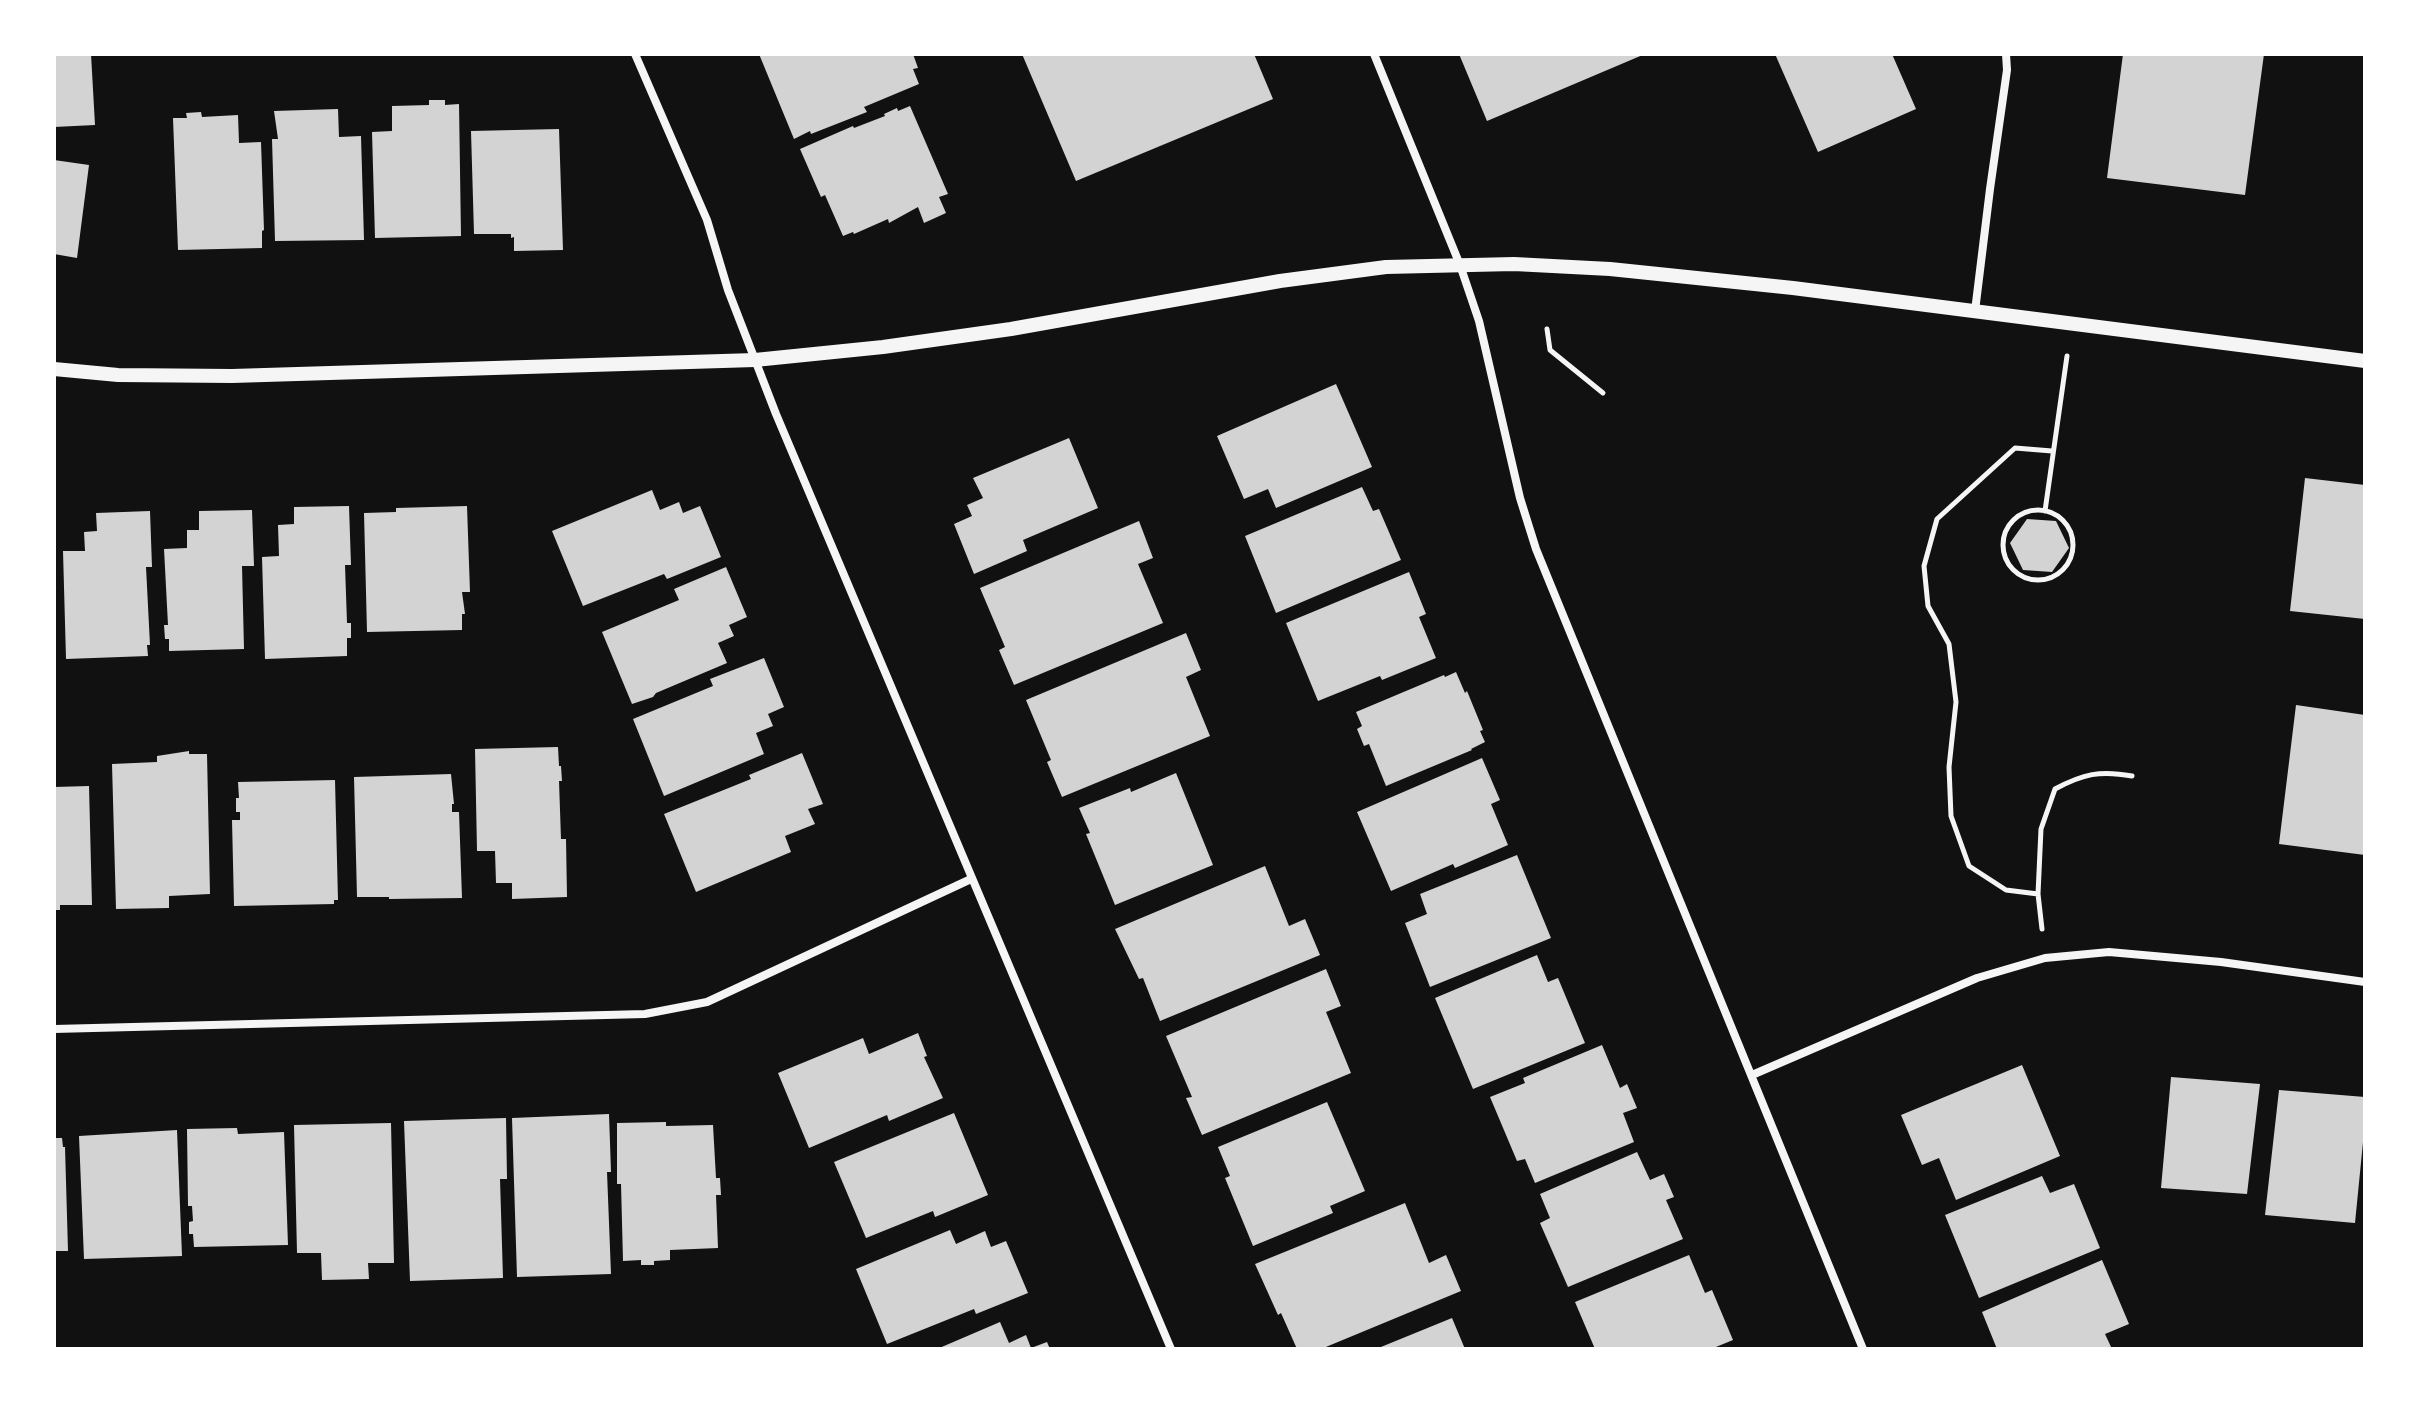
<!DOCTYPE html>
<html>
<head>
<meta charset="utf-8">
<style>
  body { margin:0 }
  #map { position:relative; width:2419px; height:1403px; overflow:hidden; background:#111; font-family:"Open Sans",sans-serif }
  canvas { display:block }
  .frame { position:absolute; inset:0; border:56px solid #fff; pointer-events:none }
</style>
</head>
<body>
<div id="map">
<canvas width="2419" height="1403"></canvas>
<div class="frame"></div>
</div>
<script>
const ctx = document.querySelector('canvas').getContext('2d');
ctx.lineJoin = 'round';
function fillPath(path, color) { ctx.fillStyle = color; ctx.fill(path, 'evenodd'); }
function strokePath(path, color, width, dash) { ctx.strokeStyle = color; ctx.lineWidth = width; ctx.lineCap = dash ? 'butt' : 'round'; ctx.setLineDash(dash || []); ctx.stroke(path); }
fillPath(new Path2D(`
  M 54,54 L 91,54 L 95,125 L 54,127 Z
  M 759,54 L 908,54 L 909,56 L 913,54 L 918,68 L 913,69 L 919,84 L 864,107 L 867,112 L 811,134 L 810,131 L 794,139 Z
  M 1022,54 L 1254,54 L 1273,99 L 1076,181 Z
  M 1459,54 L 1645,54 L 1487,121 Z
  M 1775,54 L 1892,54 L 1916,109 L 1818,152 Z
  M 2123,54 L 2264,54 L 2245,195 L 2107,178 Z
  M 429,100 L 445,100 L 445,105 L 459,104 L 461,236 L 375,238 L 372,132 L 392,131 L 392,106 L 429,105 Z
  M 910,106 L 948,194 L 939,197 L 946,213 L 924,223 L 918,207 L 889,223 L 888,219 L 854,234 L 853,232 L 843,236 L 825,195 L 821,197 L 800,149 L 853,126 L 854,128 L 885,116 L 884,114 L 897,108 L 898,111 Z
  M 338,109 L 339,137 L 361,136 L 364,240 L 275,241 L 272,139 L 278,139 L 274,111 Z
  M 201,112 L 202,117 L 238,115 L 239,143 L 261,142 L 264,230 L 262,231 L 262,248 L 178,250 L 173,118 L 187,118 L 186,113 Z
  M 559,129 L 563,250 L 514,251 L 514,237 L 511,238 L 511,234 L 474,234 L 471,131 Z
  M 54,160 L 89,165 L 77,258 L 54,254 Z
  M 1336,384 L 1372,467 L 1276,508 L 1268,489 L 1244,499 L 1217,436 Z
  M 1069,438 L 1098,508 L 1023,540 L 1027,551 L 974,574 L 954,524 L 972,516 L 967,505 L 983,498 L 973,478 Z
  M 2305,478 L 2365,485 L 2365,619 L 2290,611 Z
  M 1362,487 L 1373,511 L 1379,509 L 1401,560 L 1276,613 L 1245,536 Z
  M 652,490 L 660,510 L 679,502 L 683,513 L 700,506 L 721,557 L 667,579 L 664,574 L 583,606 L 552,531 Z
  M 349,506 L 351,565 L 345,565 L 347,623 L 351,623 L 351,638 L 347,638 L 347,656 L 265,659 L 262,557 L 279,556 L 278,525 L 294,524 L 294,507 Z
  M 467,506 L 470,592 L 462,592 L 465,614 L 462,614 L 462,630 L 367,632 L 364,513 L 396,512 L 396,508 Z
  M 252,510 L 254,566 L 242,566 L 244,649 L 169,651 L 169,639 L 165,639 L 164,625 L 168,625 L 164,549 L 187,548 L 187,530 L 199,530 L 199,511 Z
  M 150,511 L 152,567 L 146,567 L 150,645 L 147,645 L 148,656 L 66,659 L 63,551 L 85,551 L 84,532 L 97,531 L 96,513 Z
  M 2027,519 L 2056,521 L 2069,548 L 2052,572 L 2023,570 L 2010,543 Z
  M 1139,521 L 1153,558 L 1138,564 L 1163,623 L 1014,685 L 999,650 L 1005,647 L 980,588 Z
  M 726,567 L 747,617 L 729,625 L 734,636 L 718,643 L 727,663 L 656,693 L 653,697 L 632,704 L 602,632 L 679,600 L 674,589 Z
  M 1409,572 L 1426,614 L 1419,617 L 1436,658 L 1382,680 L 1380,676 L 1318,701 L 1286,623 Z
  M 1186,633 L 1201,670 L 1186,677 L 1210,736 L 1062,797 L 1047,762 L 1051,760 L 1026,700 Z
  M 764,658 L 784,707 L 768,714 L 773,726 L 756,733 L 764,754 L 664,796 L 633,719 L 713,686 L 710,679 Z
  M 1456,672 L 1465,693 L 1467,691 L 1483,730 L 1480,731 L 1485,742 L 1471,749 L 1472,750 L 1386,786 L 1369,744 L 1364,746 L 1357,729 L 1362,726 L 1356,712 L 1444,675 L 1445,677 Z
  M 2296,705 L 2365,715 L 2365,855 L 2279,844 Z
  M 558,747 L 559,766 L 561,766 L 562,781 L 559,781 L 561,839 L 566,839 L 567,897 L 512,899 L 512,883 L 496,883 L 495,851 L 477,851 L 475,749 Z
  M 189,751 L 189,754 L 207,754 L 210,894 L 169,896 L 169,908 L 116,909 L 112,764 L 157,762 L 157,756 Z
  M 802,753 L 823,804 L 808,809 L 815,824 L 785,836 L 791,852 L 696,892 L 664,814 L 751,779 L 749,775 Z
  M 1482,758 L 1500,800 L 1491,804 L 1508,845 L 1455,868 L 1453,864 L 1391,891 L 1357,812 Z
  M 1176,773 L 1213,865 L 1115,905 L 1086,834 L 1090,833 L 1079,808 L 1130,788 L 1131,792 Z
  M 451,774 L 454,804 L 452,804 L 452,812 L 459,812 L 462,898 L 389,899 L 389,897 L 357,897 L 354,777 Z
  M 335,780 L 338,900 L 334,900 L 334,904 L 234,906 L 232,820 L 240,820 L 240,812 L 236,812 L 236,798 L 239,798 L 238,782 Z
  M 89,786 L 92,905 L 60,905 L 60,910 L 54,910 L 54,787 Z
  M 1517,855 L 1551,938 L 1430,987 L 1405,923 L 1427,914 L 1420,894 Z
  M 1265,866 L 1289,926 L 1305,919 L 1320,955 L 1160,1021 L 1143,978 L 1139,979 L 1115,929 Z
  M 1537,955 L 1548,982 L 1558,978 L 1585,1043 L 1473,1089 L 1435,998 Z
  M 1326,969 L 1341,1006 L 1326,1012 L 1351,1073 L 1202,1135 L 1186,1098 L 1192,1097 L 1166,1036 Z
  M 918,1033 L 927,1056 L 924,1057 L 943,1098 L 889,1121 L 887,1115 L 809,1148 L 778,1073 L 863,1038 L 869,1054 Z
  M 1602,1045 L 1620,1088 L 1627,1084 L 1637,1108 L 1623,1113 L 1634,1142 L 1535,1183 L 1525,1159 L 1517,1161 L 1490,1097 L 1525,1083 L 1523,1078 Z
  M 2022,1065 L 2060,1156 L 1956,1200 L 1939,1158 L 1922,1165 L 1901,1115 Z
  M 2171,1077 L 2260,1084 L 2247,1194 L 2161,1188 Z
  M 2279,1090 L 2365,1097 L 2365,1122 L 2355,1223 L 2265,1215 Z
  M 1327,1102 L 1365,1191 L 1330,1206 L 1333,1213 L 1253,1246 L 1225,1178 L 1230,1176 L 1218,1147 Z
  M 954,1113 L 988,1195 L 935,1217 L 933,1211 L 866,1238 L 834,1162 Z
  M 609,1114 L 611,1172 L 607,1172 L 611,1274 L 517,1277 L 512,1118 Z
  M 506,1118 L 507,1179 L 500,1179 L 503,1278 L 410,1281 L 404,1121 Z
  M 666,1122 L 666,1126 L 713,1125 L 716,1178 L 720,1178 L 721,1195 L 716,1195 L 718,1248 L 670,1250 L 670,1260 L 654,1261 L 654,1265 L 641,1265 L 641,1260 L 623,1261 L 621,1184 L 617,1184 L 617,1123 Z
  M 391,1123 L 394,1263 L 368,1263 L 369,1279 L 322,1280 L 321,1253 L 297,1253 L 294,1125 Z
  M 237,1128 L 238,1134 L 284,1132 L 288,1245 L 194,1247 L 193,1234 L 189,1234 L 189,1222 L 193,1221 L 192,1206 L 188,1206 L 187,1129 Z
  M 177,1130 L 182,1256 L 84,1259 L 79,1136 Z
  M 54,1138 L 62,1138 L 63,1147 L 65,1147 L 68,1251 L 54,1251 Z
  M 1637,1152 L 1650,1180 L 1664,1174 L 1674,1197 L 1666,1200 L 1683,1239 L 1568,1287 L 1540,1223 L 1550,1218 L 1540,1194 Z
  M 2042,1176 L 2050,1193 L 2074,1184 L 2100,1248 L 1979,1298 L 1945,1215 Z
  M 1405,1203 L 1429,1263 L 1446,1255 L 1461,1291 L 1321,1349 L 1297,1349 L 1281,1313 L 1278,1315 L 1255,1264 Z
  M 950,1230 L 956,1244 L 985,1231 L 991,1247 L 1006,1241 L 1028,1293 L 976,1314 L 974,1309 L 887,1344 L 856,1269 Z
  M 1689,1255 L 1705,1293 L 1712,1290 L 1733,1340 L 1711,1349 L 1595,1349 L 1575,1302 Z
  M 2102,1260 L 2129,1324 L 2105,1334 L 2112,1349 L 1997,1349 L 1982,1312 Z
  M 1452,1318 L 1465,1349 L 1376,1349 Z
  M 1000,1322 L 1009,1343 L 1026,1335 L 1031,1348 L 1047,1342 L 1050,1349 L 937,1349 Z`), '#d3d3d3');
strokePath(new Path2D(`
  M 1547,329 L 1550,350 L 1603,393
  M2003 545a35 35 0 1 1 70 0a35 35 0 1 1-70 0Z
  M 2045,511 L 2067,356
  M 2038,894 L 2006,890 L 1969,866 L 1951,816 L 1949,767 L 1956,702 L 1949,644 L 1928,606 L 1924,566 L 1937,519 L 2015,448 L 2052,451
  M 2042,929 L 2038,894 L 2041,829 L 2055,789 C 2083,774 2100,770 2132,776`), '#f5f5f5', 5);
strokePath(new Path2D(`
  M 635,54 L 707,220 L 728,290 L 776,414 L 1171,1349
  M 1374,54 L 1460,265 L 1479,321 L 1520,498 L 1536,549 L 1863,1349
  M 1975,311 L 1990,189 L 2007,70 L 2006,54
  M 54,1029 L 645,1014 L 707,1002 L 971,879
  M 1752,1075 L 1977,978 L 2045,958 L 2109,952 L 2221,962 L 2365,982`), '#f5f5f5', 8);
strokePath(new Path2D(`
  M 54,369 L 118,375 L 232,376 L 755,360 L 883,347 L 1011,329 L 1280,281 L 1386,267 L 1514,264 L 1610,269 L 1793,288 L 2365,361`), '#f5f5f5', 14);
</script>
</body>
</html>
